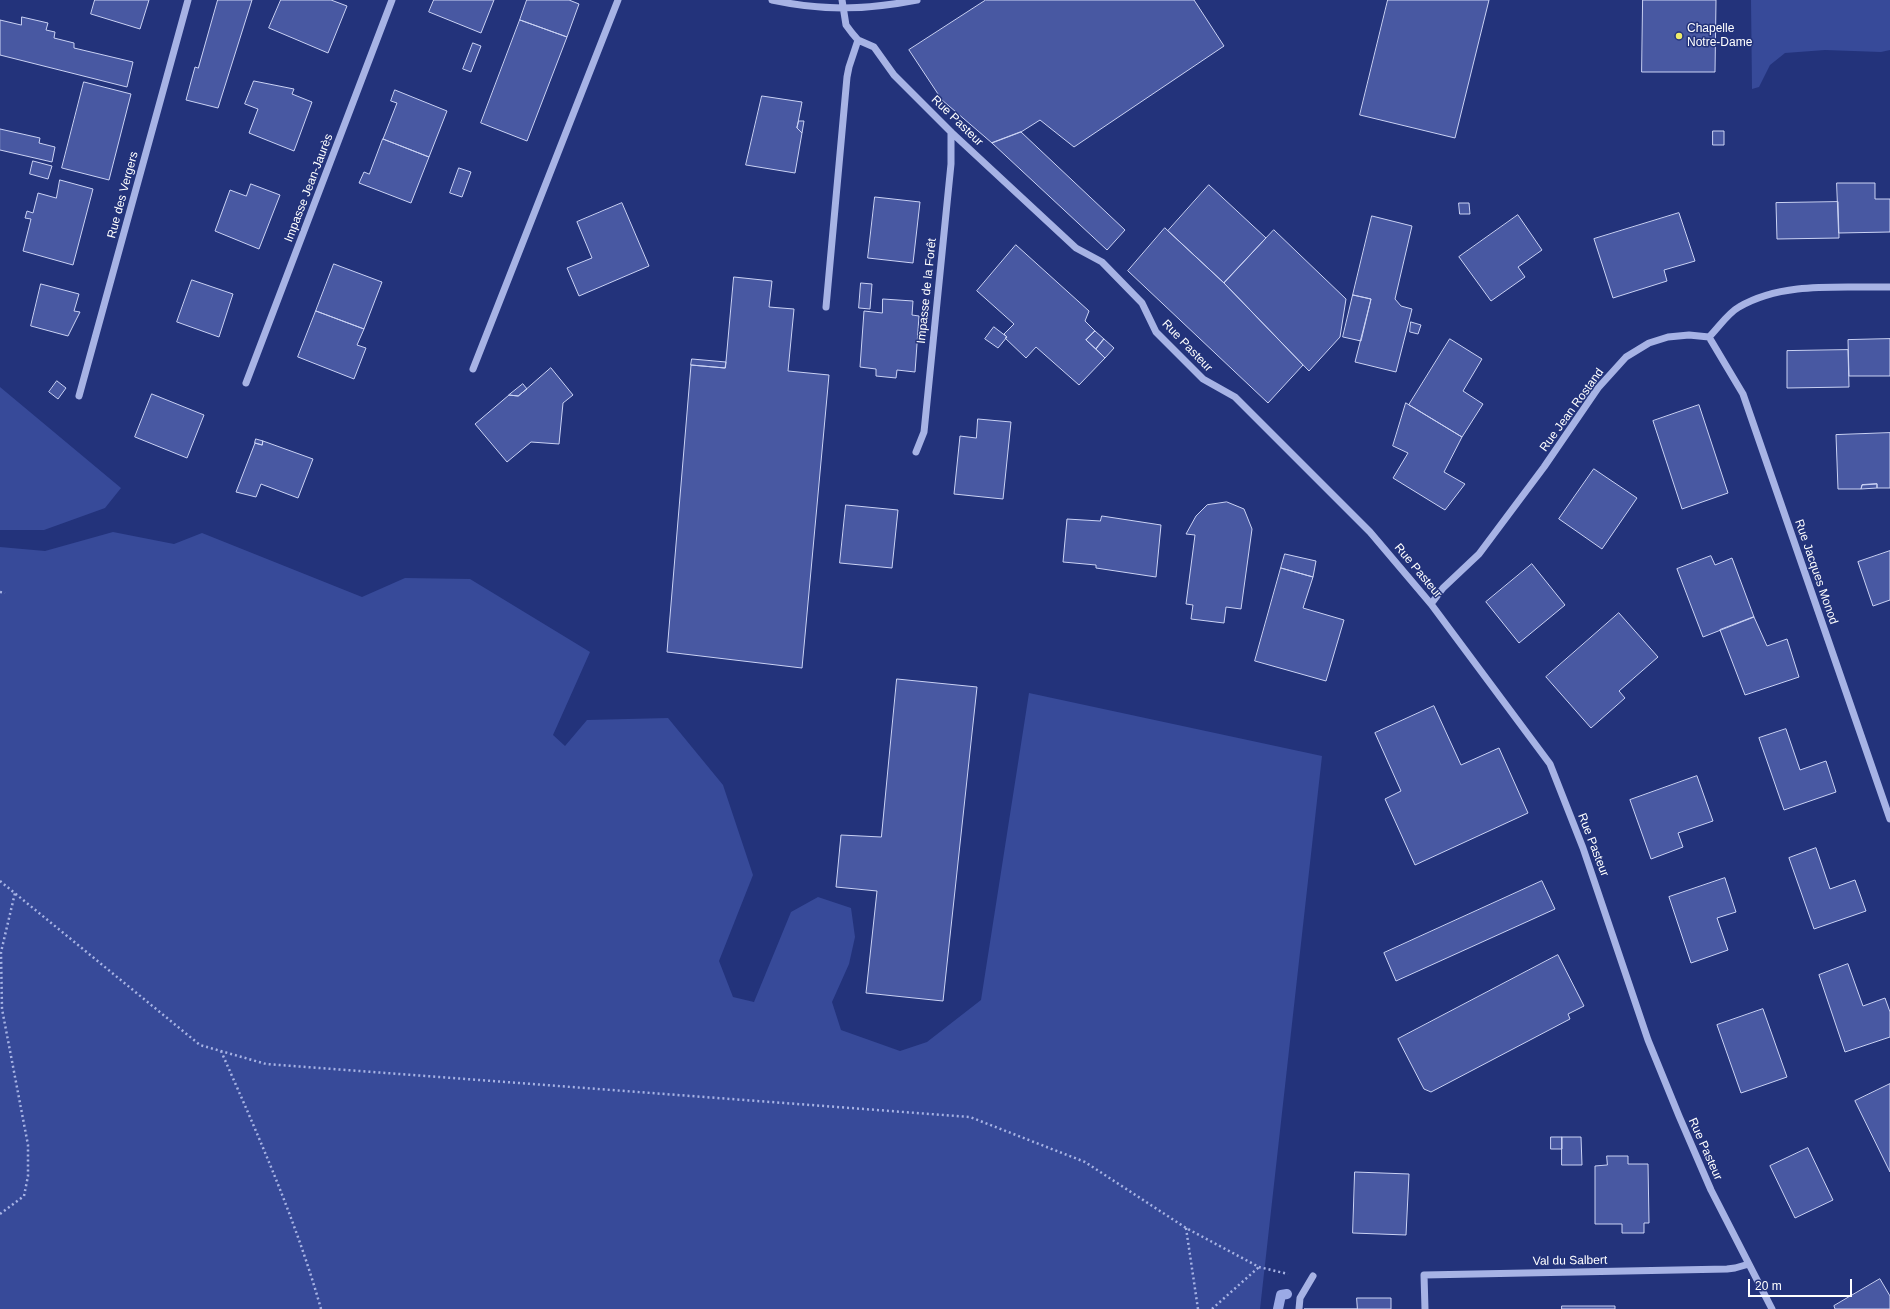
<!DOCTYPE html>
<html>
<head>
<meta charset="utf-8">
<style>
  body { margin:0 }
  #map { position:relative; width:1890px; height:1309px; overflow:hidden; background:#23337b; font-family:Arial,sans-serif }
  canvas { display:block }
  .scale { position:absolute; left:1748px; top:1279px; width:104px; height:18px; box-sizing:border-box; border:2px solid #fff; border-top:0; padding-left:5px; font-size:12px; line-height:14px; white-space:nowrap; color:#fff; -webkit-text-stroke:3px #23337b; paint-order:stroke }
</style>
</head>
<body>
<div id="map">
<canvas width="1890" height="1309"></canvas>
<div class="scale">20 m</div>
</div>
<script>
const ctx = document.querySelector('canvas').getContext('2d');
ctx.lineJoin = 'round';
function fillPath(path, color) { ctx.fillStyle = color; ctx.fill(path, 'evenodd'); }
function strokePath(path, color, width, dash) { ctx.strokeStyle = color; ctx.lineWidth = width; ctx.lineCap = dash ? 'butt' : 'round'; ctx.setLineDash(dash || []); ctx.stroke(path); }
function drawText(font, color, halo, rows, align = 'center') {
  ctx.font = font + ' Arial,sans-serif'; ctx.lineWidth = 3; ctx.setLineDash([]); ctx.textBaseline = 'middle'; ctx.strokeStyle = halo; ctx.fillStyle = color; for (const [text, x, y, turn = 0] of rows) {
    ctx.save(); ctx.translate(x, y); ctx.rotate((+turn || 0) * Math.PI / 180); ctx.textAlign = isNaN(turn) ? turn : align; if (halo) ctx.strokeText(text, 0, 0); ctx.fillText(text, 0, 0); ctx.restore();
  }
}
fillPath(new Path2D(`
  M 1751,0 L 1890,0 L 1890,50 L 1881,52 L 1825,50 L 1785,53 L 1770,65 L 1759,87 L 1752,89 Z
  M 0,387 L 121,488 L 105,508 L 44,530 L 0,530 Z
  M 113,532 L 174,544 L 202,533 L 362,597 L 405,578 L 470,579 L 590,652 L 553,735 L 565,746 L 587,720 L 668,718 L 723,785 L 753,875 L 719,961 L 733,997 L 754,1002 L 791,912 L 818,897 L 851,908 L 855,937 L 849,964 L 832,1002 L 841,1030 L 900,1051 L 927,1042 L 981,1000 L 1029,693 L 1322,756 L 1260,1309 L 0,1309 L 0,547 L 45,551 Z`), '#374a99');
strokePath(new Path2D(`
  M 1278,1309 L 1281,1295 L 1287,1294`), '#9baae6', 10);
const building = new Path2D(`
  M 95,0 L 149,0 L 140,29 L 91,14 Z
  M 218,0 L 252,0 L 218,108 L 186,100 L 195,67 L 198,68 Z
  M 281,0 L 331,0 L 347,6 L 328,53 L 269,28 Z
  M 434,0 L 494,0 L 481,33 L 429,12 Z
  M 527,0 L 569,0 L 579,4 L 567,37 L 520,20 Z
  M 986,0 L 1194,0 L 1224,46 L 1074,147 L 1040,120 L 1021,132 L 992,143 L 942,100 L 909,50 Z
  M 1388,0 L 1489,0 L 1455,138 L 1360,115 Z
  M 1643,0 L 1716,0 L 1715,72 L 1642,72 Z
  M 22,17 L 48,23 L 46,30 L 55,32 L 54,38 L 74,43 L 74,48 L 133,62 L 127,87 L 0,55 L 0,20 L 21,25 Z
  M 520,20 L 567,37 L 527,141 L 481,123 Z
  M 473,43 L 481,46 L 471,72 L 463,69 Z
  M 254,81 L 294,89 L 292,94 L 312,102 L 294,151 L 249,133 L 258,109 L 245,104 Z
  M 84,82 L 131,94 L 109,180 L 62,168 Z
  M 395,90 L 447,111 L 429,157 L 383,139 L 397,103 L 391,101 Z
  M 762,96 L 802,102 L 797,128 L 802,133 L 795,173 L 746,165 Z
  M 799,121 L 804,121 L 802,133 L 797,128 Z
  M 0,129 L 40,138 L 39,143 L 55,147 L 52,162 L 0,150 Z
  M 1713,131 L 1724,131 L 1724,145 L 1713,145 Z
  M 1021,132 L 1125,230 L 1107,250 L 992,143 Z
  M 383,139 L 429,157 L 411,203 L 359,183 L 364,172 L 369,174 Z
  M 33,161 L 52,166 L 48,179 L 30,174 Z
  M 459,168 L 471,172 L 462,197 L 450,193 Z
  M 60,180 L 93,189 L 73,265 L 23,251 L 31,219 L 25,218 L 27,211 L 33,213 L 38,193 L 56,198 Z
  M 1837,183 L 1875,183 L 1875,199 L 1890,199 L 1890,232 L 1839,233 Z
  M 251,184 L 280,195 L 259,249 L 215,231 L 230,190 L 246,196 Z
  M 1209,185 L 1266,238 L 1224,283 L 1168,231 Z
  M 875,197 L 920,202 L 913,263 L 868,258 Z
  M 1838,202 L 1839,238 L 1777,239 L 1776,203 Z
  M 622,203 L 649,266 L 579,296 L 567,268 L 592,258 L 577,222 Z
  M 1459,203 L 1469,203 L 1470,214 L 1460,214 Z
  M 1679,213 L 1695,261 L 1664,270 L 1667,281 L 1613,298 L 1594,239 Z
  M 1518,215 L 1542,250 L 1518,267 L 1525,277 L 1491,301 L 1459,257 Z
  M 1372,216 L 1412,226 L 1395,299 L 1401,306 L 1412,309 L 1396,372 L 1355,362 L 1371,299 L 1353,295 Z
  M 1165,228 L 1224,283 L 1303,365 L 1268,403 L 1128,271 Z
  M 1274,230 L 1346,299 L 1340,337 L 1309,371 L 1224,283 Z
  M 1016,245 L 1089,311 L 1085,321 L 1095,331 L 1086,340 L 1105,358 L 1079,385 L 1036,347 L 1026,358 L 1005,338 L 1007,337 L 1004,334 L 1014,324 L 977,291 Z
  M 334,264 L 382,282 L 364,329 L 316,311 Z
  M 734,277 L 772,281 L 769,307 L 794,309 L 788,371 L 829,375 L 802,668 L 667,652 L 691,365 L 725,368 Z
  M 192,280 L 233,294 L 219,337 L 177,322 Z
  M 861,283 L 872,284 L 870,309 L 859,308 Z
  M 41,284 L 79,294 L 74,311 L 80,312 L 68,336 L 31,326 Z
  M 1353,295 L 1371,299 L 1361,341 L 1343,337 Z
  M 883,299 L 913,301 L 912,315 L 919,316 L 915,372 L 897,370 L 896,378 L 876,376 L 876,369 L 860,367 L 864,311 L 882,313 Z
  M 316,311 L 364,329 L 357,345 L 366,348 L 354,379 L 298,357 Z
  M 1411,322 L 1421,325 L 1418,334 L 1410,332 Z
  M 994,327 L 1007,337 L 998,348 L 985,339 Z
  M 1095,331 L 1104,339 L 1096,349 L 1086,340 Z
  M 1104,339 L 1114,348 L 1105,358 L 1096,349 Z
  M 1450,339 L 1482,359 L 1463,391 L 1483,404 L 1462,437 L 1409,405 Z
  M 1890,339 L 1890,376 L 1849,376 L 1848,340 Z
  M 1848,350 L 1849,387 L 1787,388 L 1787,351 Z
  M 692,359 L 726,362 L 725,368 L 691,365 Z
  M 551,368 L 573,395 L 563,403 L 559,444 L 531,442 L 507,462 L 475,424 L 509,395 L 518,396 Z
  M 57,381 L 66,388 L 58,399 L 49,392 Z
  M 523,384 L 527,389 L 518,396 L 509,395 Z
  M 152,394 L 204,415 L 187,458 L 135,437 Z
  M 1406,403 L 1462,437 L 1444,472 L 1465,484 L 1445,510 L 1393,478 L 1408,453 L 1393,446 Z
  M 1699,405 L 1728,493 L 1682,509 L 1653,421 Z
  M 978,419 L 1011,422 L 1003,499 L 954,494 L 960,436 L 976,438 Z
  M 1890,433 L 1890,488 L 1877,488 L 1877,484 L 1862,485 L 1861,489 L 1838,489 L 1836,435 Z
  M 256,439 L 263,441 L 262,445 L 255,443 Z
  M 263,441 L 313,459 L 298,498 L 261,484 L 256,497 L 236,492 L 255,443 L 262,445 Z
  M 1594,469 L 1637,498 L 1602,549 L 1559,519 Z
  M 1877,484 L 1877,488 L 1861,489 L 1862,485 Z
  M 1227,502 L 1244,509 L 1252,529 L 1241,609 L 1226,607 L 1224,623 L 1191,619 L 1193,605 L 1186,604 L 1195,535 L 1186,534 L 1196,516 L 1207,505 Z
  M 846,505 L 898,510 L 892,568 L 840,563 Z
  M 1102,516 L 1161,525 L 1156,577 L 1096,568 L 1096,565 L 1063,562 L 1067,519 L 1100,521 Z
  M 1890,551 L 1890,600 L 1873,606 L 1858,562 Z
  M 1285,554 L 1316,561 L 1313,577 L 1281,568 Z
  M 1711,556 L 1715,565 L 1732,558 L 1754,617 L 1703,637 L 1677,569 Z
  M 1532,564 L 1565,605 L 1519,643 L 1486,602 Z
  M 1281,568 L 1313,577 L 1303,608 L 1344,620 L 1326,681 L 1255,661 Z
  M 1619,613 L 1658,657 L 1619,691 L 1625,698 L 1591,728 L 1546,677 Z
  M 1754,617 L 1767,646 L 1787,639 L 1799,677 L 1745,695 L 1720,630 Z
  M 897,679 L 977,687 L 943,1001 L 866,993 L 877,891 L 836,887 L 841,835 L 881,837 Z
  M 1434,706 L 1461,765 L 1499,748 L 1528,813 L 1415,865 L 1385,799 L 1401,791 L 1375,733 Z
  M 1786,729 L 1800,770 L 1826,761 L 1836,792 L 1784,810 L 1759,738 Z
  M 1697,776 L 1713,821 L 1678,833 L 1683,847 L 1651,859 L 1630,800 Z
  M 1816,848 L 1830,889 L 1855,880 L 1866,911 L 1814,929 L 1789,858 Z
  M 1725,878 L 1736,912 L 1717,918 L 1728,950 L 1691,963 L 1669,897 Z
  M 1542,881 L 1555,909 L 1396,981 L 1384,953 Z
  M 1558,955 L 1584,1006 L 1568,1014 L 1570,1019 L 1431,1092 L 1424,1089 L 1398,1039 Z
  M 1848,964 L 1863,1006 L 1885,998 L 1890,1012 L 1890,1037 L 1845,1052 L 1819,975 Z
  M 1763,1009 L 1787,1077 L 1741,1093 L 1717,1025 Z
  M 1890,1084 L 1890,1172 L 1855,1101 Z
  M 1551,1137 L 1562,1137 L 1562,1149 L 1551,1149 Z
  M 1562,1137 L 1581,1137 L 1582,1165 L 1562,1165 Z
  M 1808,1148 L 1833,1200 L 1795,1218 L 1770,1166 Z
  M 1607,1156 L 1628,1156 L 1628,1164 L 1648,1164 L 1649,1223 L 1644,1223 L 1644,1233 L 1622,1233 L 1622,1224 L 1595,1224 L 1595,1166 L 1607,1165 Z
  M 1355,1172 L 1409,1174 L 1406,1235 L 1353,1233 Z
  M 1880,1279 L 1890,1296 L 1890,1309 L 1835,1309 L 1834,1306 Z
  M 1357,1298 L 1391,1298 L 1391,1309 L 1304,1309 L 1357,1309 Z
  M 1562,1306 L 1615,1306 L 1615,1309 L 1562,1309 Z`);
fillPath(building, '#4858a2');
strokePath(building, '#cad2f4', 1);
strokePath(new Path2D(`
  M 0,592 L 5,593
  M 0,881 L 200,1045 L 266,1064 L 970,1117 L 1085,1162 L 1186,1228 L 1259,1267 L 1288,1274
  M 221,1051 C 258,1135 296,1220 321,1309
  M 0,1214 L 24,1196 L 28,1176 L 28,1145 L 2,1009 L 1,952 L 15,893
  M 1186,1228 L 1198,1309
  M 1212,1309 L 1259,1267`), '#a7b3e5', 2.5, [2, 3]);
strokePath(new Path2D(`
  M 772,0 C 823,11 866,10 917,0
  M 842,0 L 846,25 L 852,33 L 858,40 L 874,47 L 894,75 L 951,132 L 1076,248 L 1102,262 L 1142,303 L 1156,332 L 1203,379 L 1235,397 L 1370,532 L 1431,604 L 1550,764 L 1583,848 L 1648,1040 L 1679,1116 L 1711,1190 L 1772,1309
  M 826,307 L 847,77 L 849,67 L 858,40
  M 1709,337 L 1743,394 L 1890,819
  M 473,369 L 618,0
  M 246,383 L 392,0
  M 79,396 L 188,0
  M 916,452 L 924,432 L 951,164 L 951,132
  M 1431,604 L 1443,588 L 1479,554 L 1544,467 L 1598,388 L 1626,357 L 1649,343 L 1668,337 L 1689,335 L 1709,337 C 1718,328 1728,313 1739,307 C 1783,281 1841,288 1890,287
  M 1299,1309 L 1300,1298 L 1313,1276
  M 1425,1309 L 1424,1275 L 1727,1269 L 1735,1268 L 1749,1264`), '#a7b3e5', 7);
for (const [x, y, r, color] of [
  [1679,36,4,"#efeb6a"]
]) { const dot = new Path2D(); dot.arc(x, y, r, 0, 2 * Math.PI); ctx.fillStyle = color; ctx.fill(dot); strokePath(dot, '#23337b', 1.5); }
drawText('12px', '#fff', '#23337b', [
  ["Chapelle",1687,29],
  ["Notre-Dame",1687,43]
], 'left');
drawText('12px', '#fff', '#23337b', [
  ["Rue Pasteur",957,121,44],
  ["Impasse Jean-Jaurès",309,188,-69],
  ["Rue des Vergers",123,195,-75],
  ["Impasse de la Forêt",927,291,-84],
  ["Rue Pasteur",1187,346,46],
  ["Rue Jean Rostand",1572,410,-54],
  ["Rue Pasteur",1418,571,50],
  ["Rue Jacques Monod",1816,572,71],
  ["Rue Pasteur",1593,845,69],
  ["Rue Pasteur",1705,1149,66],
  ["Val du Salbert",1570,1261,-1]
]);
</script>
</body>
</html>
